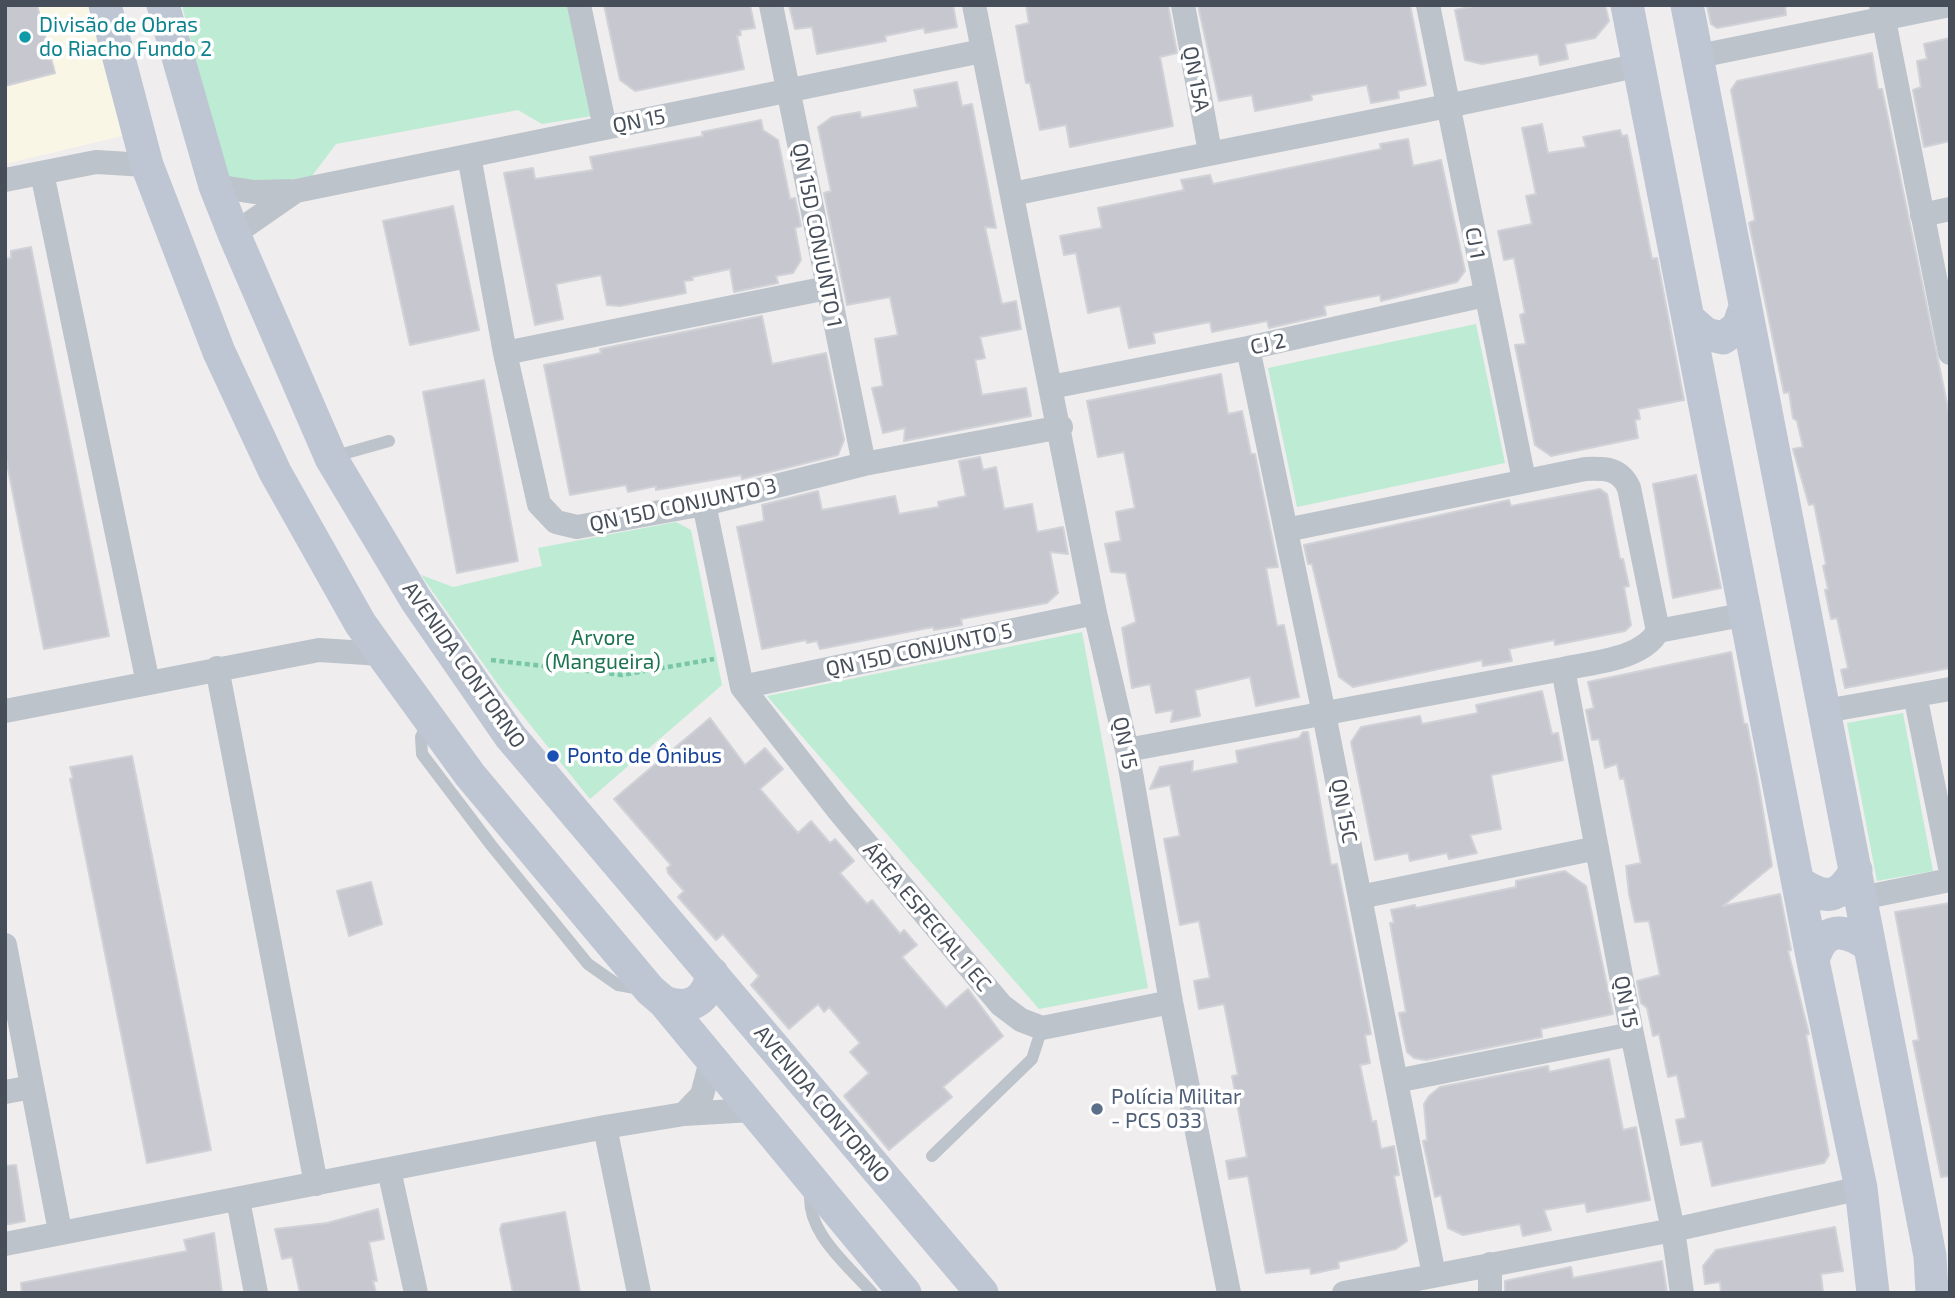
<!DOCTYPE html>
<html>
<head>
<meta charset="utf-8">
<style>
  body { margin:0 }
  #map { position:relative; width:1955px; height:1298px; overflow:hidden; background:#efeded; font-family:"Exo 2",sans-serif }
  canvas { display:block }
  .frame { position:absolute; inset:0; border:7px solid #464e59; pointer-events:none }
</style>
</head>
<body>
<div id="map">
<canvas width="1955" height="1298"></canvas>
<div class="frame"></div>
</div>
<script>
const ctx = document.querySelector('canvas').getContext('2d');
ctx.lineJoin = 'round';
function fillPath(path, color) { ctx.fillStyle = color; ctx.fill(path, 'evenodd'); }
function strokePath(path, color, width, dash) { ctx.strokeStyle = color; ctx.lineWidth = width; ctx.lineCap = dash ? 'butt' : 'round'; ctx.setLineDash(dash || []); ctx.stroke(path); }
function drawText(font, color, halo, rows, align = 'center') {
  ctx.font = font + ' "Exo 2",sans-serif'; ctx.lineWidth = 7; ctx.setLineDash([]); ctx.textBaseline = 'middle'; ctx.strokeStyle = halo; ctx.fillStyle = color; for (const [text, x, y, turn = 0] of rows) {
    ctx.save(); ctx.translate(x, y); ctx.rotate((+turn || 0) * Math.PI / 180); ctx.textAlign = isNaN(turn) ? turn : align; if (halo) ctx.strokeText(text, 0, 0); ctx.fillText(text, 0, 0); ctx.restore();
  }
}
fillPath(new Path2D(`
  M 5,5 L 91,5 L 122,136 L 5,164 Z`), '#faf6e6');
fillPath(new Path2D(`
  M 182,5 L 568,5 L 592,116 L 542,124 L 518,110 L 336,144 L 312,176 L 254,186 L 224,175 Z
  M 1476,324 L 1505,463 L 1297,507 L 1268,368 Z
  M 676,522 L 691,530 L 722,685 L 590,799 L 499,686 L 421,575 L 453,587 L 542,566 L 538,548 Z
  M 1082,632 L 1148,988 L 1039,1009 L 767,696 Z
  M 1903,713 L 1933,871 L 1877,881 L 1847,723 Z`), '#bdebd3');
const building = new Path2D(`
  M 5,5 L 37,5 L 55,73 L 5,86 Z
  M 604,5 L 750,5 L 755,28 L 740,30 L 741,35 L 737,36 L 744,69 L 635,91 L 620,80 Z
  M 789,5 L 953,5 L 957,27 L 925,33 L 924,28 L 885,36 L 886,41 L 817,54 L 812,27 L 795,29 Z
  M 1026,5 L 1168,5 L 1177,53 L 1160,57 L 1173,126 L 1070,147 L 1066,125 L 1040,130 L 1030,83 L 1026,83 L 1016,26 L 1029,23 Z
  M 1198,5 L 1410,5 L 1426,85 L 1398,91 L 1399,98 L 1371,103 L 1367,85 L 1311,95 L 1312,100 L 1255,111 L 1252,95 L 1219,101 Z
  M 1479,5 L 1605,5 L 1609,21 L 1595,38 L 1565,44 L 1568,59 L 1540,65 L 1538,54 L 1482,64 L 1465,60 L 1455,10 Z
  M 1707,5 L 1785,5 L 1786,15 L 1717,28 L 1711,24 Z
  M 1950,38 L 1950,141 L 1924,147 L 1913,90 L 1921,87 L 1917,61 L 1927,59 L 1924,44 Z
  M 1872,53 L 1878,89 L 1882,89 L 1950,418 L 1950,668 L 1845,688 L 1841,670 L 1848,668 L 1837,618 L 1831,619 L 1825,590 L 1828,589 L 1823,566 L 1826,564 L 1814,504 L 1809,505 L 1793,449 L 1803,447 L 1797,421 L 1793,418 L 1789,392 L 1784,393 L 1749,223 L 1755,220 L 1731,90 L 1737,81 Z
  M 957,82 L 962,106 L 972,104 L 996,228 L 985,227 L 1002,304 L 1016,301 L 1021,329 L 980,337 L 985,358 L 975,360 L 982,395 L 1026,388 L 1031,416 L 904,441 L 905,428 L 883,433 L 872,388 L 883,386 L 875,339 L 898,335 L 890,297 L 847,305 L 824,193 L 831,191 L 818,127 L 832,117 L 860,112 L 861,118 L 918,107 L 914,90 Z
  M 761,120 L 763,130 L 778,140 L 790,199 L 795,198 L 801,226 L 795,228 L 801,260 L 793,273 L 776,276 L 778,283 L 734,292 L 730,269 L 692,277 L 693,280 L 684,281 L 686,293 L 620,306 L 607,305 L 601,275 L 556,284 L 563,319 L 535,325 L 504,173 L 533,168 L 535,179 L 593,170 L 590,157 L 703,136 L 702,132 Z
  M 1542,124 L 1548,153 L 1586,147 L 1583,137 L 1620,130 L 1622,136 L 1627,135 L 1652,259 L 1657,258 L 1684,400 L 1638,409 L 1640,419 L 1635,420 L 1638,438 L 1551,456 L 1535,445 L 1515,345 L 1526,344 L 1520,315 L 1525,313 L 1514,258 L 1504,260 L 1498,231 L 1532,224 L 1526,196 L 1536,194 L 1522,128 Z
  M 1408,139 L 1413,166 L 1441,160 L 1465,271 L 1457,282 L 1381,301 L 1380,295 L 1324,306 L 1326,315 L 1269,328 L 1267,321 L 1212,332 L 1210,322 L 1153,333 L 1155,343 L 1129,348 L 1120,306 L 1088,313 L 1076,253 L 1064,255 L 1060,236 L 1102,228 L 1098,208 L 1184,190 L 1181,180 L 1210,175 L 1213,184 L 1381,149 L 1380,144 Z
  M 453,206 L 479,330 L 410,345 L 383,221 Z
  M 31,247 L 109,636 L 44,649 L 5,454 L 5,259 L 11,258 L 11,251 Z
  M 762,316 L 772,364 L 826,353 L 844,440 L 838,455 L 742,479 L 741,475 L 656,490 L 656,486 L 628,492 L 626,485 L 570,495 L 544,365 L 601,353 L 600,349 Z
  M 1221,374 L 1228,414 L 1242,411 L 1251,454 L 1255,454 L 1278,567 L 1266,568 L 1277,626 L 1284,625 L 1299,697 L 1256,706 L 1250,677 L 1195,690 L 1200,716 L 1171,722 L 1173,710 L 1156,713 L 1150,684 L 1132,688 L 1122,628 L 1136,622 L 1126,573 L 1111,572 L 1105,544 L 1121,541 L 1116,512 L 1135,508 L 1124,452 L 1098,457 L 1087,401 Z
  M 484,380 L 518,561 L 457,573 L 423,392 Z
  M 980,457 L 983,470 L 996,467 L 1004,509 L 1032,504 L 1037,532 L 1063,527 L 1068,554 L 1050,552 L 1058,593 L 1047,603 L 961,619 L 962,625 L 934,630 L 933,627 L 820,649 L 817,641 L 807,643 L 806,640 L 762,649 L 737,527 L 764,521 L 762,505 L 818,491 L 822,510 L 895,496 L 899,514 L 939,507 L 938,502 L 966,496 L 959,461 Z
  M 1696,475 L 1721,588 L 1673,598 L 1653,484 Z
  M 1600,489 L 1607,494 L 1620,559 L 1623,559 L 1629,586 L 1624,587 L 1631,625 L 1625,631 L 1555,645 L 1554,640 L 1509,649 L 1512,661 L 1483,666 L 1482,660 L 1353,687 L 1339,677 L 1312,564 L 1308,564 L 1304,545 L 1509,500 L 1511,506 Z
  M 1731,652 L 1744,724 L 1747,724 L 1758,781 L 1772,866 L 1723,906 L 1780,894 L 1791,950 L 1788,951 L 1809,1034 L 1806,1035 L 1829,1155 L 1824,1163 L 1712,1186 L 1702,1141 L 1681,1145 L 1676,1120 L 1686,1118 L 1677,1075 L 1668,1077 L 1659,1034 L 1653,1036 L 1647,1008 L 1641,1003 L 1637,981 L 1660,975 L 1649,921 L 1635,922 L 1629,894 L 1626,866 L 1641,863 L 1624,778 L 1620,779 L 1617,764 L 1605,768 L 1599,739 L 1592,740 L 1586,710 L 1594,708 L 1588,682 Z
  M 1542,691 L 1552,734 L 1558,733 L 1563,760 L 1491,775 L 1501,829 L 1470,835 L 1477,853 L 1449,859 L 1447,853 L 1410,861 L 1408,853 L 1375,860 L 1351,742 L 1361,727 L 1420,716 L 1422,724 L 1478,713 L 1476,705 Z
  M 710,718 L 745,765 L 765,748 L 783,769 L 760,789 L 798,833 L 811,821 L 830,843 L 835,839 L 854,861 L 840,873 L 867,904 L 872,900 L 900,934 L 904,930 L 917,945 L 902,957 L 946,1008 L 968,989 L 1003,1036 L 943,1087 L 952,1097 L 889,1150 L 844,1096 L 869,1073 L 850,1052 L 860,1043 L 829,1007 L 824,1012 L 818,1004 L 789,1029 L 751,985 L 759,976 L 723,934 L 716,940 L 678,897 L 684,891 L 668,873 L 667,868 L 671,865 L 614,799 Z
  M 1303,732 L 1308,732 L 1331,865 L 1337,864 L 1371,1034 L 1365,1035 L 1370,1063 L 1360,1065 L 1372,1122 L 1376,1121 L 1381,1149 L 1394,1146 L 1399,1175 L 1394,1176 L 1407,1241 L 1396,1249 L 1338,1262 L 1339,1268 L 1311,1274 L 1310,1268 L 1266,1273 L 1248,1176 L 1229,1179 L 1226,1161 L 1247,1157 L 1232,1076 L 1238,1075 L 1224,1004 L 1199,1009 L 1194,981 L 1210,978 L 1199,921 L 1180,925 L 1164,839 L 1180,836 L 1170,785 L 1150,789 L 1160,767 L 1193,761 L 1192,772 L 1238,763 L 1236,751 L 1299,738 Z
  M 132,756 L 211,1150 L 147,1163 L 70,779 L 73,778 L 70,767 Z
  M 1565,871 L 1586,886 L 1613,1014 L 1541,1029 L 1542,1037 L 1426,1060 L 1414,1058 L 1407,1052 L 1399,1013 L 1406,1012 L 1390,923 L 1394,923 L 1391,910 L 1415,905 L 1416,908 L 1516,887 L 1516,881 Z
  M 371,882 L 382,924 L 349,936 L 337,891 Z
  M 1950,903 L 1950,1176 L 1941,1177 L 1913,1041 L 1919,1040 L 1895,912 Z
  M 1609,1059 L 1623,1130 L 1636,1127 L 1650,1200 L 1587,1212 L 1585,1203 L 1544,1210 L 1551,1230 L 1523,1236 L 1520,1224 L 1463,1235 L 1448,1228 L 1441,1195 L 1435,1197 L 1423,1141 L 1427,1140 L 1424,1104 L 1429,1096 L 1440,1087 L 1548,1066 L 1549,1072 Z
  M 16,1165 L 25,1221 L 5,1225 L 5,1166 Z
  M 378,1209 L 384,1239 L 369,1242 L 377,1281 L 373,1281 L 376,1293 L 300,1293 L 292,1257 L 282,1259 L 275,1229 L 327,1223 Z
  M 565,1212 L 580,1293 L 513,1293 L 500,1229 L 502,1224 Z
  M 1835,1227 L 1843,1271 L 1821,1274 L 1823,1292 L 1721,1293 L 1720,1282 L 1705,1284 L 1703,1266 L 1716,1250 Z
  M 214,1233 L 222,1293 L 22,1293 L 21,1283 L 187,1251 L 184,1240 Z
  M 1662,1261 L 1667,1293 L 1505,1293 L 1505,1281 L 1571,1267 L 1573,1278 Z`);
fillPath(building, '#c7c8cf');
strokePath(building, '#d1d2d8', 2);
strokePath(new Path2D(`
  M 491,660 L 622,675 L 714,659`), '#78c6a7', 4.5, [5, 3.5]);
strokePath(new Path2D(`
  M 332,457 L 389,441
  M 428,723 L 421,737 L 422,754 L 491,845 L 588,964 L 618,985 L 641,989
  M 932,1156 L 1032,1059 L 1042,1028
  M 811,1189 C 803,1230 847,1264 872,1293`), '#bcc3cb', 12);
strokePath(new Path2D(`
  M 579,5 L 605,128
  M 771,5 L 864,464
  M 974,5 L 1095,613 L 1127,750 L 1171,1002 L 1229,1293
  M 1183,5 L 1210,152
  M 1428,5 L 1524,480
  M 1881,5 L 1950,353
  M 1699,56 L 1950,5
  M 469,156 L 505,353 L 539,504 L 556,522 L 577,527 L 704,504 L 864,464 L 1061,427
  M 42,173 L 148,683
  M 5,180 L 96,162 L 147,165
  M 215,186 L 254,192 L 296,191 L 982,51
  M 1013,194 C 1222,150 1431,112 1639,65
  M 1922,215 L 1950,209
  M 234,234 L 296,191
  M 1248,348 L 1324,714 L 1434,1275
  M 505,353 L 827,288
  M 1051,387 L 1248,348 L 1485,295
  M 704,504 L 742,687 L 839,811 L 1001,1005 L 1021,1020 L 1042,1028 L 1171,1002
  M 1658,631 L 1747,614
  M 217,668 L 316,1184
  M 1563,669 L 1632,1034 L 1673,1230 L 1682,1293
  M 742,687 L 1095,613
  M 1915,695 L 1950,867
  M 5,711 L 319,650 L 382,654
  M 1825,711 L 1950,689
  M 1127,750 L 1563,669 C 1592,662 1642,660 1658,631 L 1629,488 C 1620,468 1605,468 1585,469 L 1286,530
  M 1360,897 L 1597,848
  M 1861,898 L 1950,880
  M 5,945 L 60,1231
  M 1396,1081 L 1632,1034
  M 5,1092 L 32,1087
  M 684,1114 L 702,1095 L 711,1061
  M 605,1127 L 639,1293
  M 389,1170 L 416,1293
  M 238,1200 L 256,1293
  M 5,1244 L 605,1127 L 684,1114 L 752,1110
  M 1490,1264 L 1490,1293
  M 1344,1293 L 1673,1230 L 1861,1188`), '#bcc3cb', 24);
strokePath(new Path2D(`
  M 105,5 L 147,165 L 219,352 L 275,472 L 360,623 L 382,654 L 470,775 L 650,990 L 664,1002 L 905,1293
  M 163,5 L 215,186 L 234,234 L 331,458 L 416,600 L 510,736 L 982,1293
  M 1627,5 L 1813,961 L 1861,1188 L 1873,1293
  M 1687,5 L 1930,1256 L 1932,1293
  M 1689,319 L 1706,334 L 1723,338 L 1738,327 L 1744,310
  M 1798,882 C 1826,901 1839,899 1856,870
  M 1813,961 C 1823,925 1844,928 1870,946
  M 664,1002 C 691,1012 708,999 712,973`), '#bec6d3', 33);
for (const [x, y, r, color] of [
  [25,37,7,"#0f9aa8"],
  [553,756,7,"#1a4fb4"],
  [1097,1109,7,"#5c6f8a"]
]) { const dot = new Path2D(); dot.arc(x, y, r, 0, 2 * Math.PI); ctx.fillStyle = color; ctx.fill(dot); strokePath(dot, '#fff', 2.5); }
drawText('21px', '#0d838f', '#fff', [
  ["Divisão de Obras",39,25],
  ["do Riacho Fundo 2",39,49]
], 'left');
drawText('21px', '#464e59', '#fff', [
  ["QN 15A",1196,79,79],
  ["QN 15",639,121,-11],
  ["QN 15D CONJUNTO 1",817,235,79],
  ["CJ 1",1475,243,80],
  ["CJ 2",1268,344,-12],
  ["QN 15D CONJUNTO 3",683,505,-12],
  ["QN 15D CONJUNTO 5",919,650,-12],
  ["AVENIDA CONTORNO",464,665,55],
  ["QN 15",1125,743,78],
  ["QN 15C",1344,811,79],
  ["ÁREA ESPECIAL 1 EC",927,917,50],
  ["QN 15",1626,1002,79],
  ["AVENIDA CONTORNO",822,1104,50]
]);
drawText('21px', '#1d7450', '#fff', [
  ["Arvore",603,638],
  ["(Mangueira)",603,662]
]);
drawText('21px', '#164399', '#fff', [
  ["Ponto de Ônibus",567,756]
], 'left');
drawText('21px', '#4e5e75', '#fff', [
  ["Polícia Militar",1111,1097],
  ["- PCS 033",1111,1121]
], 'left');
</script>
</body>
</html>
